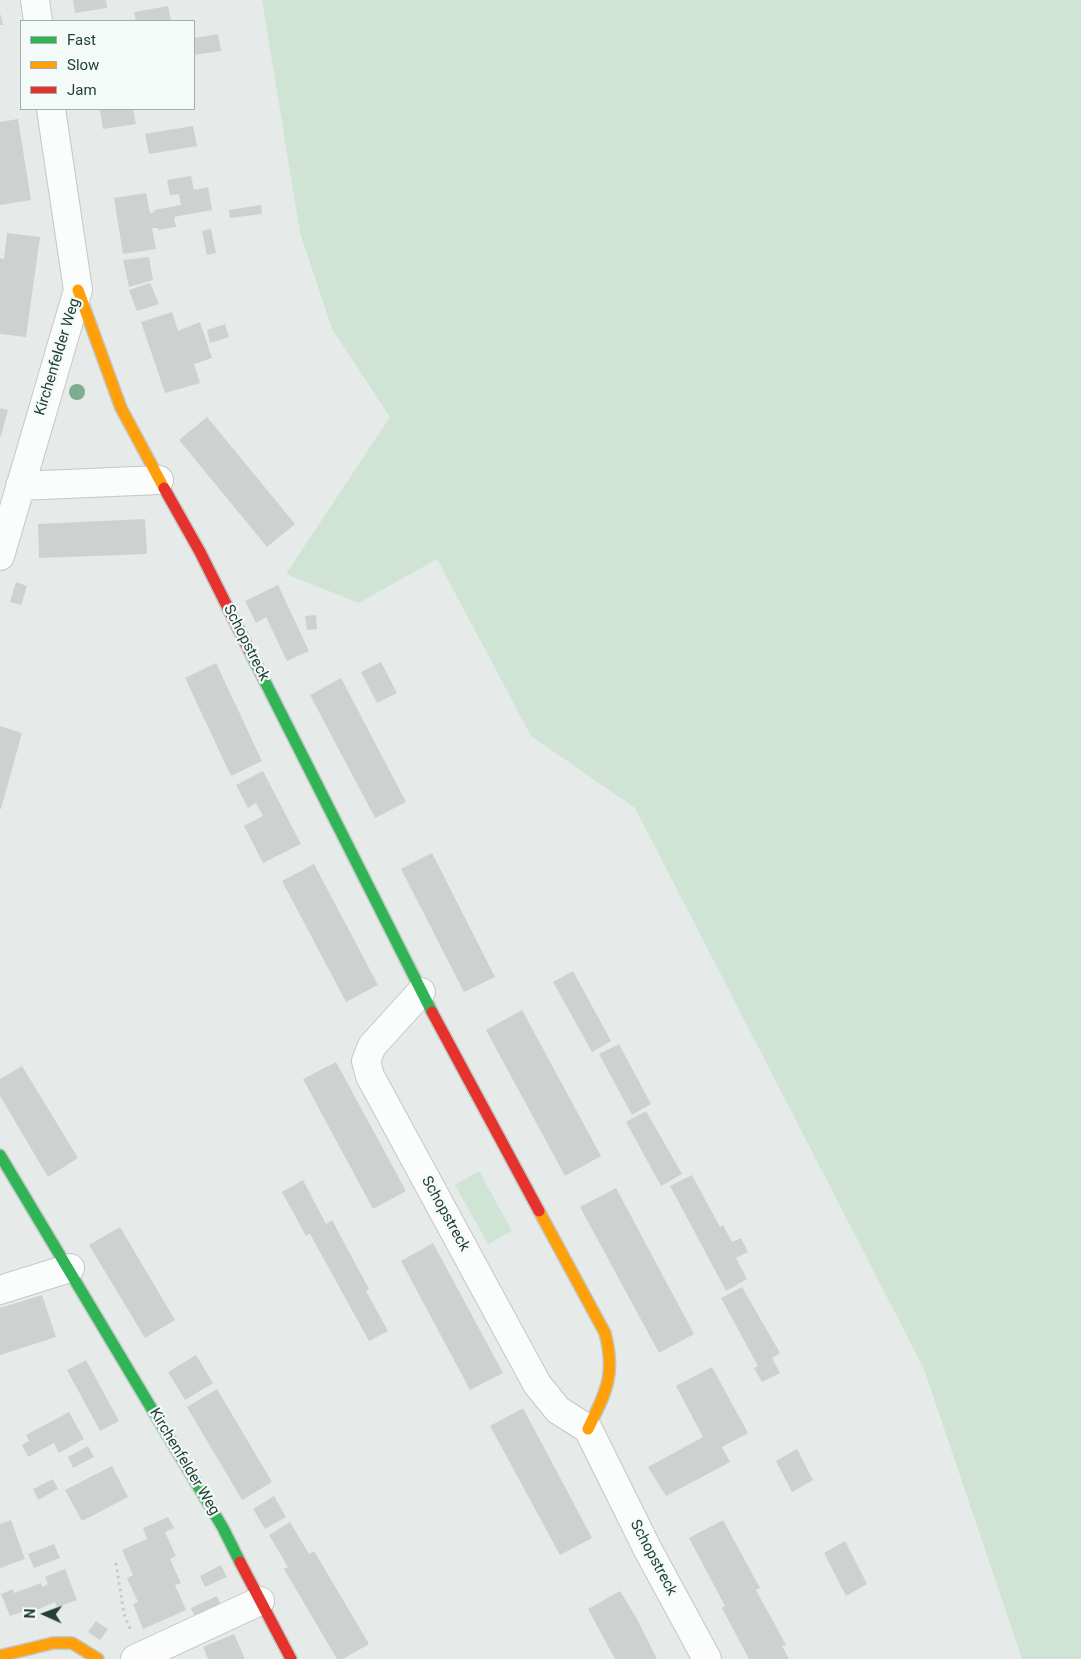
<!DOCTYPE html>
<html>
<head>
<meta charset="utf-8">
<style>
  body { margin:0 }
  #map { position:relative; width:1081px; height:1659px; overflow:hidden; background:#e6ebe9; font-family:Roboto,sans-serif }
  canvas { display:block }
  .legend { position:absolute; left:20px; top:20px; width:175px; height:90px; box-sizing:border-box; background:#f4faf7; border:1px solid #a0b0aa; margin:0; padding:6px 9px; list-style:none; font-size:15px; color:#224037 }
  .legend li { display:flex; align-items:center; gap:10px; height:25px }
  .legend b { width:25px; border:1px solid #a0b0aa }
  .north { position:absolute; left:20px; top:1589px; width:50px; height:50px; -webkit-text-stroke:4px #f4faf7; paint-order:stroke; rotate:272deg; font-size:14px; font-weight:700; line-height:20px; text-align:center; color:#224037 }
  .north::after { content:''; display:block; margin:auto; width:18px; height:22px; background:#224037; clip-path:polygon(50% 0,100% 100%,50% 72%,0 100%) }
</style>
</head>
<body>
<div id="map">
<canvas width="1081" height="1659"></canvas>
<ul class="legend">
<li><b style="height:6px;background:#30b455"></b>Fast</li>
<li><b style="height:6px;background:#ff9f0a"></b>Slow</li>
<li><b style="height:6px;background:#e5322d"></b>Jam</li>
</ul>
<div class="north">N</div>
</div>
<script>
const ctx = document.querySelector('canvas').getContext('2d');
ctx.lineJoin = 'round';
function fillPath(path, color) { ctx.fillStyle = color; ctx.fill(path, 'evenodd'); }
function strokePath(path, color, width, dash) { ctx.strokeStyle = color; ctx.lineWidth = width; ctx.lineCap = dash ? 'butt' : 'round'; ctx.setLineDash(dash || []); ctx.stroke(path); }
function drawText(font, color, halo, rows, align = 'center') {
  ctx.font = font + ' Roboto,sans-serif'; ctx.lineWidth = 4.5; ctx.setLineDash([]); ctx.textBaseline = 'middle'; ctx.strokeStyle = halo; ctx.fillStyle = color; for (const [text, x, y, turn = 0] of rows) {
    ctx.save(); ctx.translate(x, y); ctx.rotate((+turn || 0) * Math.PI / 180); ctx.textAlign = isNaN(turn) ? turn : align; if (halo) ctx.strokeText(text, 0, 0); ctx.fillText(text, 0, 0); ctx.restore();
  }
}
fillPath(new Path2D(`
  M 262,0 L 1081,0 L 1081,1659 L 1022,1659 L 924,1369 L 635,808 L 531,736 L 437,559 L 359,603 L 286,574 L 390,417 L 332,329 L 300,233 Z
  M 479,1171 L 512,1231 L 488,1244 L 455,1185 Z`), '#cfe4d5');
fillPath(new Path2D(`
  M 73,0 L 106,0 L 107,8 L 75,13 Z
  M 168,6 L 171,21 L 136,21 L 134,12 Z
  M 0,13 L 3,25 L 0,25 Z
  M 218,34 L 221,51 L 194,55 L 194,38 Z
  M 100,109 L 133,109 L 136,124 L 103,129 Z
  M 18,119 L 31,200 L 0,205 L 0,122 Z
  M 193,126 L 197,146 L 149,154 L 145,134 Z
  M 191,176 L 194,190 L 208,187 L 212,210 L 174,217 L 176,227 L 158,230 L 158,228 L 152,228 L 156,249 L 123,254 L 114,198 L 146,193 L 150,213 L 155,212 L 154,210 L 181,205 L 179,194 L 170,195 L 167,180 Z
  M 261,205 L 262,214 L 230,218 L 229,210 Z
  M 211,229 L 216,253 L 207,255 L 202,231 Z
  M 7,233 L 40,237 L 26,337 L 0,334 L 0,258 L 4,259 Z
  M 149,257 L 153,280 L 129,287 L 123,260 Z
  M 150,283 L 159,304 L 137,311 L 129,290 Z
  M 172,312 L 178,331 L 200,322 L 212,358 L 194,364 L 200,383 L 165,393 L 141,322 Z
  M 225,324 L 229,337 L 210,343 L 207,330 Z
  M 0,408 L 8,410 L 1,436 L 0,436 Z
  M 207,417 L 295,524 L 267,547 L 179,440 Z
  M 145,519 L 147,554 L 39,558 L 38,524 Z
  M 16,582 L 27,586 L 21,605 L 10,602 Z
  M 278,585 L 309,651 L 287,661 L 266,617 L 256,623 L 245,601 Z
  M 316,615 L 317,629 L 307,630 L 305,616 Z
  M 381,662 L 397,693 L 377,703 L 361,672 Z
  M 216,663 L 262,761 L 231,776 L 185,678 Z
  M 341,678 L 406,802 L 375,818 L 310,695 Z
  M 0,726 L 22,733 L 1,809 L 0,809 Z
  M 263,771 L 301,844 L 263,863 L 244,826 L 263,816 L 256,803 L 248,808 L 236,785 Z
  M 432,853 L 495,977 L 464,992 L 401,869 Z
  M 314,864 L 378,985 L 346,1002 L 282,881 Z
  M 573,971 L 611,1041 L 592,1052 L 553,982 Z
  M 522,1010 L 601,1156 L 565,1176 L 486,1030 Z
  M 619,1044 L 651,1104 L 632,1115 L 599,1054 Z
  M 336,1062 L 406,1191 L 373,1209 L 303,1079 Z
  M 22,1066 L 78,1158 L 48,1177 L 0,1096 L 0,1079 Z
  M 646,1111 L 682,1174 L 661,1186 L 626,1122 Z
  M 692,1175 L 720,1227 L 723,1225 L 732,1242 L 741,1238 L 748,1252 L 736,1258 L 747,1279 L 726,1291 L 670,1186 Z
  M 303,1180 L 326,1224 L 332,1220 L 369,1289 L 366,1291 L 388,1331 L 369,1341 L 310,1234 L 306,1236 L 282,1192 Z
  M 616,1188 L 694,1334 L 659,1353 L 580,1207 Z
  M 120,1227 L 175,1320 L 145,1338 L 89,1245 Z
  M 433,1243 L 503,1373 L 470,1390 L 401,1261 Z
  M 742,1287 L 780,1353 L 772,1358 L 780,1373 L 762,1382 L 754,1368 L 758,1366 L 721,1298 Z
  M 42,1295 L 56,1337 L 0,1355 L 0,1308 Z
  M 196,1355 L 213,1383 L 185,1400 L 168,1372 Z
  M 86,1360 L 119,1421 L 100,1431 L 67,1370 Z
  M 712,1367 L 748,1433 L 722,1447 L 730,1462 L 666,1496 L 648,1467 L 703,1437 L 676,1386 Z
  M 217,1389 L 272,1482 L 242,1500 L 187,1407 Z
  M 523,1408 L 592,1538 L 560,1555 L 490,1426 Z
  M 69,1412 L 84,1439 L 59,1453 L 54,1443 L 28,1457 L 22,1445 L 29,1441 L 26,1435 Z
  M 88,1446 L 94,1457 L 73,1468 L 68,1457 Z
  M 797,1449 L 813,1480 L 792,1492 L 776,1461 Z
  M 112,1466 L 128,1497 L 82,1521 L 65,1490 Z
  M 53,1479 L 58,1489 L 38,1500 L 33,1489 Z
  M 274,1496 L 286,1517 L 265,1529 L 253,1509 Z
  M 168,1517 L 174,1528 L 165,1532 L 176,1556 L 170,1559 L 181,1583 L 175,1585 L 186,1610 L 143,1629 L 133,1604 L 138,1602 L 127,1578 L 133,1575 L 122,1550 L 147,1539 L 143,1528 Z
  M 11,1520 L 25,1559 L 0,1568 L 0,1524 Z
  M 723,1520 L 760,1588 L 756,1590 L 786,1645 L 782,1646 L 789,1659 L 749,1659 L 722,1608 L 725,1606 L 689,1538 Z
  M 290,1522 L 309,1554 L 314,1551 L 369,1644 L 343,1659 L 337,1659 L 284,1569 L 288,1567 L 269,1535 Z
  M 845,1541 L 867,1584 L 846,1596 L 824,1553 Z
  M 54,1544 L 60,1558 L 34,1568 L 28,1554 Z
  M 221,1565 L 227,1577 L 205,1587 L 200,1576 Z
  M 65,1569 L 77,1600 L 57,1607 L 55,1602 L 23,1616 L 22,1612 L 10,1616 L 1,1594 L 13,1589 L 14,1593 L 41,1583 L 42,1587 L 48,1584 L 45,1577 Z
  M 620,1591 L 637,1619 L 657,1659 L 615,1659 L 588,1609 Z
  M 217,1596 L 222,1608 L 196,1619 L 191,1608 Z
  M 96,1621 L 108,1629 L 100,1640 L 88,1632 Z
  M 234,1634 L 245,1659 L 208,1659 L 203,1647 Z`), '#cdd2d0');
const street = new Path2D(`
  M 35,0 L 38,21
  M 20,486 L 159,480
  M 0,556 L 78,290 L 51,109
  M 421,992 L 372,1046 L 366,1061 L 370,1076 L 537,1384 L 558,1410 L 588,1429 L 648,1550 L 707,1659
  M 0,1290 L 70,1268
  M 135,1659 L 260,1601`);
const fast = new Path2D(`
  M 249,650 L 432,1012
  M 0,1155 L 223,1528 L 240,1562`);
const slow = new Path2D(`
  M 78,290 L 121,408 L 164,488
  M 539,1211 L 605,1333 C 616,1375 606,1392 588,1429
  M 0,1656 L 53,1643 L 72,1643 L 98,1659`);
const jam = new Path2D(`
  M 164,488 L 200,552 L 249,650
  M 432,1012 L 539,1211
  M 240,1562 L 291,1659`);
strokePath(street, '#c3c8c6', 30);
strokePath(fast, '#c1c9c6', 14);
strokePath(slow, '#c1c9c6', 14);
strokePath(jam, '#c1c9c6', 14);
strokePath(new Path2D(`
  M 116,1563 L 124,1614 L 131,1631`), '#c1cbc7', 3, [2.5, 4]);
strokePath(street, '#fbfcfc', 28);
strokePath(fast, '#30b455', 11);
strokePath(slow, '#ff9f0a', 11);
strokePath(jam, '#e5322d', 11);
ctx.fillStyle = '#7fac8f';
for (const [x, y] of [
  [77,392]
]) { ctx.beginPath(); ctx.arc(x, y, 8, 0, 2 * Math.PI); ctx.fill(); }
drawText('15px', '#224037', '#f4faf7', [
  ["Kirchenfelder Weg",58,357,-73],
  ["Schopstreck",246,643,63],
  ["Schopstreck",445,1214,61],
  ["Kirchenfelder Weg",184,1462,59],
  ["Schopstreck",653,1558,62]
]);
</script>
</body>
</html>
